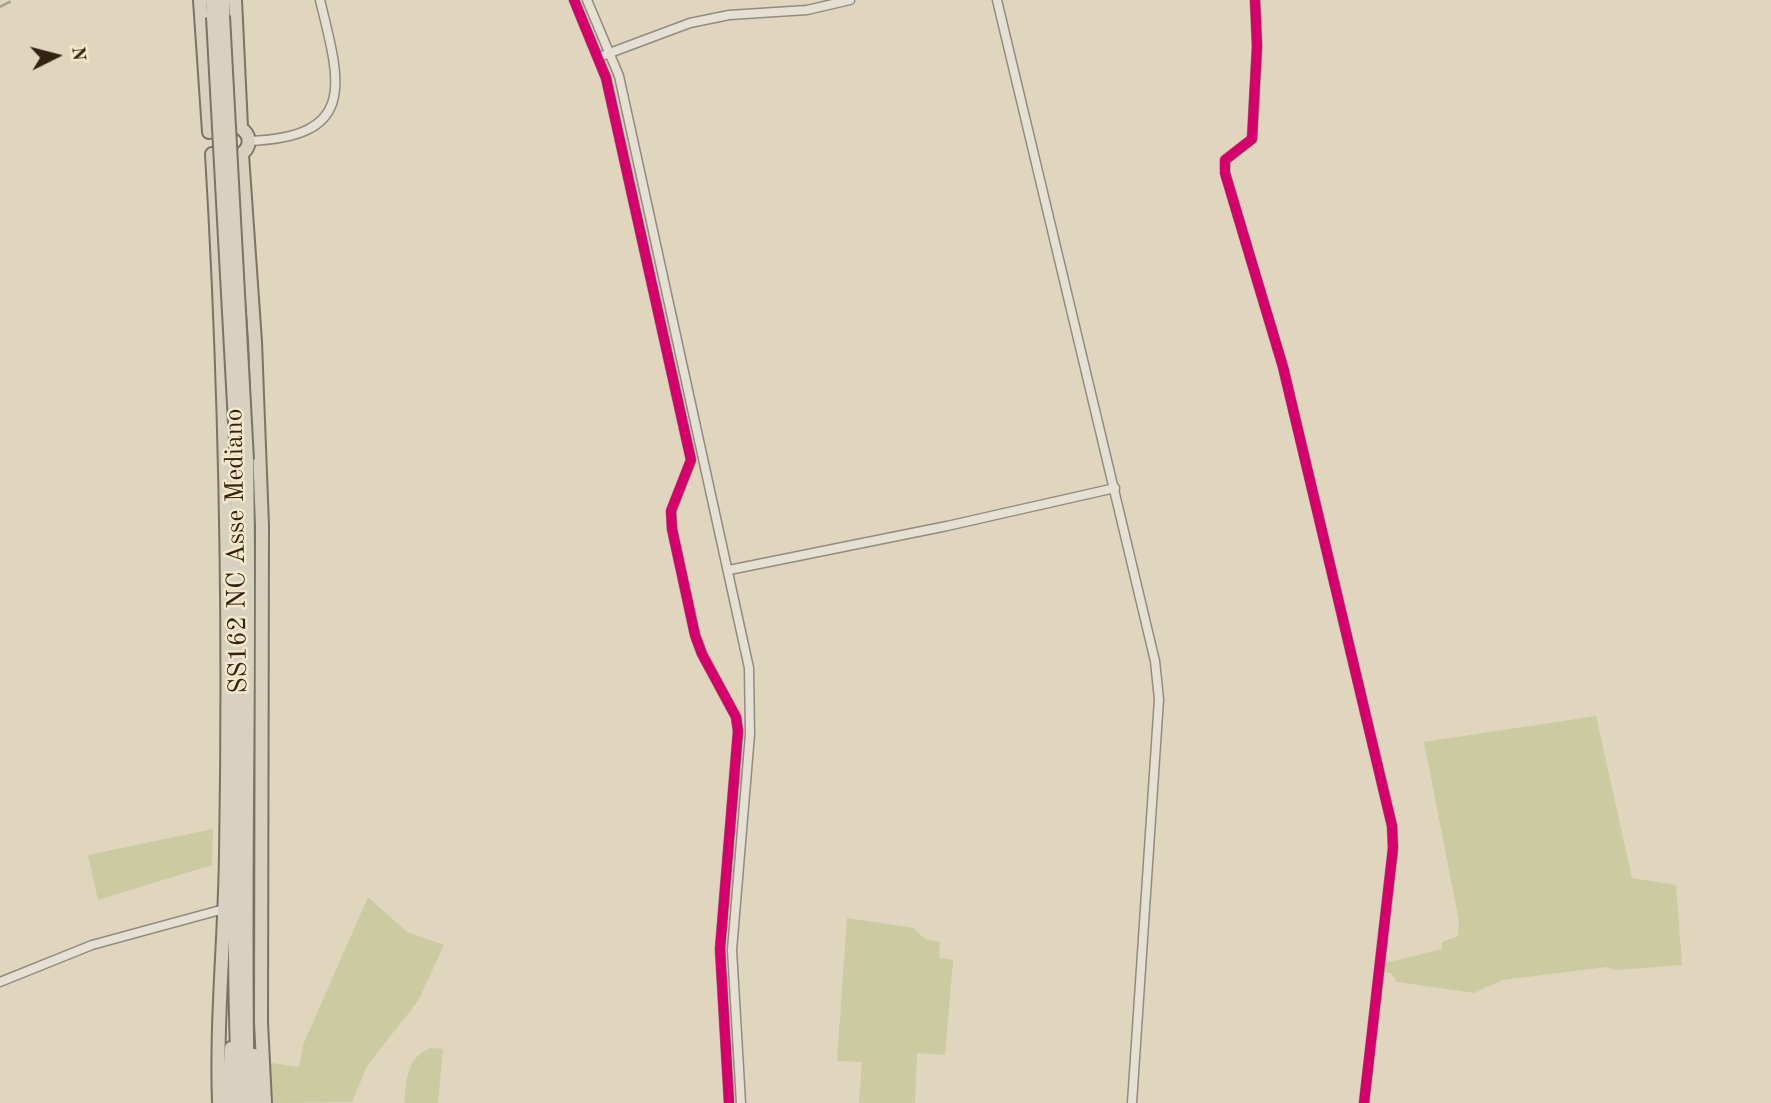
<!DOCTYPE html>
<html>
<head>
<meta charset="utf-8">
<style>
  body { margin:0 }
  #map { position:relative; width:1771px; height:1103px; overflow:hidden; background:#dfd6bd; font-family:"Old Standard TT",serif }
  canvas { display:block }
  .north { position:absolute; left:21px; top:21px; width:70px; height:70px; -webkit-text-stroke:5px #f4e8ca; paint-order:stroke; rotate:84deg; font-size:19px; font-weight:700; line-height:28px; text-align:center; color:#342212 }
  .north::after { content:''; display:block; margin:auto; width:24px; height:32px; background:#342212; clip-path:polygon(50% 0,100% 100%,50% 72%,0 100%) }
</style>
</head>
<body>
<div id="map">
<canvas width="1771" height="1103"></canvas>
<div class="north">N</div>
</div>
<script>
const ctx = document.querySelector('canvas').getContext('2d');
ctx.lineJoin = 'round';
function fillPath(path, color) { ctx.fillStyle = color; ctx.fill(path, 'evenodd'); }
function strokePath(path, color, width, dash) { ctx.strokeStyle = color; ctx.lineWidth = width; ctx.lineCap = dash ? 'butt' : 'round'; ctx.setLineDash(dash || []); ctx.stroke(path); }
function drawText(font, color, halo, rows, align = 'center') {
  ctx.font = font + ' "Old Standard TT",serif'; ctx.lineWidth = 5; ctx.setLineDash([]); ctx.textBaseline = 'middle'; ctx.strokeStyle = halo; ctx.fillStyle = color; for (const [text, x, y, turn = 0] of rows) {
    ctx.save(); ctx.translate(x, y); ctx.rotate((+turn || 0) * Math.PI / 180); ctx.textAlign = isNaN(turn) ? turn : align; if (halo) ctx.strokeText(text, 0, 0); ctx.fillText(text, 0, 0); ctx.restore();
  }
}
fillPath(new Path2D(`
  M 1596,716 L 1632,878 L 1676,885 L 1682,965 L 1616,970 L 1607,967 L 1502,980 L 1474,993 L 1397,982 L 1391,973 L 1383,972 L 1381,964 L 1442,949 L 1442,942 L 1458,936 L 1459,921 L 1424,742 Z
  M 213,829 L 212,865 L 98,900 L 88,855 Z
  M 368,897 L 407,932 L 444,945 L 418,1001 L 367,1066 L 352,1102 L 270,1103 L 271,1063 L 299,1067 L 303,1045 Z
  M 847,918 L 913,928 L 925,939 L 940,942 L 939,958 L 953,960 L 945,1055 L 917,1053 L 915,1103 L 859,1103 L 862,1062 L 837,1061 Z
  M 431,1048 L 443,1049 L 438,1103 L 404,1103 C 407,1080 406,1057 431,1048 Z`), '#cbcaa0');
const minor = new Path2D(`
  M 574,0 L 606,78 L 691,460 L 671,511 L 672,529 L 695,635 L 702,654 L 736,717 L 738,731 L 720,949 L 729,1103
  M 587,0 L 619,76 L 749,668 L 750,734 L 732,950 L 741,1103
  M 997,0 L 1155,661 L 1159,699 L 1132,1103
  M 1255,0 L 1257,46 L 1252,139 L 1225,160 L 1225,173 L 1283,367 L 1392,826 L 1393,848 L 1364,1103
  M 599,57 L 690,23 L 729,15 L 807,10 L 850,0
  M 249,141 C 359,137 340,82 320,0
  M 729,570 L 947,526 L 1115,488
  M 0,982 L 92,945 L 224,909`);
const primary = new Path2D(`
  M 200,0 L 209,132
  M 235,0 L 241,127
  M 236,126 C 252,132 253,148 238,156
  M 212,154 C 226,387 230,621 226,854 C 225,937 216,1020 219,1103
  M 242,155 L 255,342 L 262,526 L 261,1022 L 265,1103`);
const trunk = new Path2D(`
  M 212,0 L 213,17
  M 223,0 L 223,16
  M 237,460 C 240,674 229,889 239,1103
  M 247,460 C 251,674 243,889 248,1103
  M 254,1055 L 259,1103
  M 228,1103 L 231,1048`);
strokePath(minor, '#938b7c', 11);
strokePath(primary, '#7b7465', 16);
strokePath(trunk, '#7b7465', 16);
strokePath(minor, '#e5e0d4', 8);
strokePath(primary, '#d9d1c0', 12);
strokePath(trunk, '#d9d1c0', 12);
strokePath(new Path2D(`
  M 0,7 L 13,0`), '#a49f94', 2.5, [12, 12]);
const trunkBridge = new Path2D(`
  M 223,16 L 247,460
  M 213,17 L 237,460`);
strokePath(trunkBridge, '#7b7465', 16, []);
strokePath(trunkBridge, '#d9d1c0', 12);
strokePath(new Path2D(`
  M 574,0 L 606,78 L 691,460 L 671,511 L 672,529 L 695,635 L 702,654 L 736,717 L 738,731 L 720,949 L 729,1103
  M 1255,0 L 1257,46 L 1252,139 L 1225,160 L 1225,173 L 1283,367 L 1392,826 L 1393,848 L 1364,1103`), '#d6006c', 10);
drawText('26px', '#342212', '#f4e8ca', [
  ["SS162 NC Asse Mediano",237,551,-91]
]);
</script>
</body>
</html>
